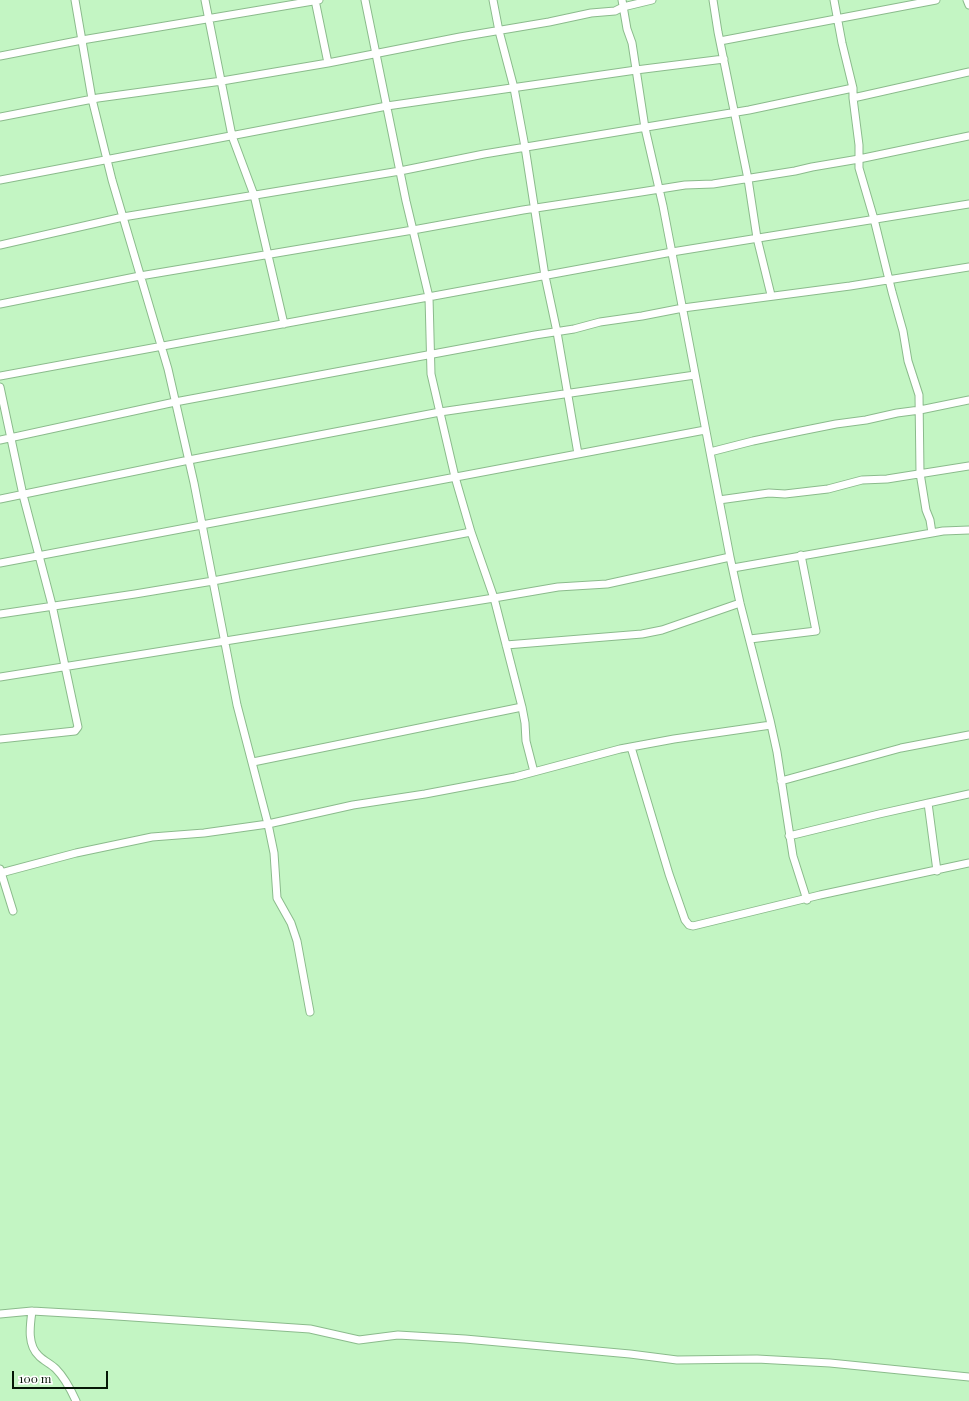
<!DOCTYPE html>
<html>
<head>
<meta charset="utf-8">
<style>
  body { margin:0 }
  #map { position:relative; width:969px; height:1401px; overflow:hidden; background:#c3f5c3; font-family:"Playfair Display",serif }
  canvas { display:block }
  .scale { position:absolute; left:12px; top:1371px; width:96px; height:18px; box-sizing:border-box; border:2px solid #051706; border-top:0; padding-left:5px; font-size:12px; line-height:14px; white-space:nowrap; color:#051706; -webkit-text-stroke:3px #fff; paint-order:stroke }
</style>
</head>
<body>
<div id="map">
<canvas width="969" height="1401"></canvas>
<div class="scale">100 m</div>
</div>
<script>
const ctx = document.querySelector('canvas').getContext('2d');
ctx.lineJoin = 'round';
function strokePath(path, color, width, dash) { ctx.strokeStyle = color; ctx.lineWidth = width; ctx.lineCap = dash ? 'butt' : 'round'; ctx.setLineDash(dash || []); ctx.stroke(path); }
const minor = new Path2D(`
  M 75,0 L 92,99 L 112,180 L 168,369 L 194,483 L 237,705 L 268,824 L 274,853 L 277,898 L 291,923 L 297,941 L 310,1012
  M 205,0 L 232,136 L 254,195 L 284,324
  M 315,0 L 328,63
  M 365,0 L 406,201 L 429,297 L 431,374 L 455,477 L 471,532 L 494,598 L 522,707 L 525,723 L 526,741 L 534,772
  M 493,0 L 499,31 L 514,88 L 525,147 L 545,276 L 557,332 L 578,454
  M 622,0 L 627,29 L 632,43 L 645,128 L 663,206 L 730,557
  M 713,0 L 718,32 L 748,179 L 757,238 L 771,295
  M 834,0 L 842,43 L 853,88
  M 967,0 L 969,5
  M 720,41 L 936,0
  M 0,56 L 82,40 L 319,0
  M 853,98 L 859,145 L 859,168 L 874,219 L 892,292 L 903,331 L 908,361 L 919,395 L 920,473 L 926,510 L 930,520 L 932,533 L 943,531 L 969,530
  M 0,117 L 98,98 L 222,81 L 328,63 L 460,37 L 549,22 L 591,13 L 615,11 L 623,7 L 652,0
  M 0,180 L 387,106 L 636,70 L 724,59
  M 0,245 L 123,217 L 400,171 L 484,154 L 749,110 L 853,88 L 853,98 L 969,72
  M 0,304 L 140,276 L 413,230 L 523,210 L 641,192 L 685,185 L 713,184 L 795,171 L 812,167 L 859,159 L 969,136
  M 0,376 L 672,252 L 969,204
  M 0,387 L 23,495 L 52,605 L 78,727 L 75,731 L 0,739
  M 0,440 L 175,402 L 535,335 L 574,329 L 600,322 L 642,316 L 683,308 L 850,286 L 969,267
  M 710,452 L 753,441 L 801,431 L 836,424 L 866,420 L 897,413 L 920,410 L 969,400
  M 0,499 L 189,460 L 440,412 L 695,375
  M 719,500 L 769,493 L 785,494 L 828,489 L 862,480 L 887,479 L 969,466
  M 0,563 L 705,430
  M 733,568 L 932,533
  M 0,614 L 135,594 L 213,581 L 471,532
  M 750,639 L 816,631 L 801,555
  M 506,645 L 642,634 L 662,630 L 740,603
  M 0,677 L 494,598 L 558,587 L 607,584 L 730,557 L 740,603 L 770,720 L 777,752 L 793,856 L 807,900
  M 631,747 L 669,874 L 685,920 L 689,925 L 693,926 L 820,895 L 969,863
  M 253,762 L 522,707
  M 781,781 L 901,748 L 969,735
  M 928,803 L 937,871
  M 789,836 L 879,814 L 969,794
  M 0,869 L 13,911
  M 1,873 L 76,853 L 152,837 L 204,833 L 268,824 L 353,805 L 425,794 L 515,777 L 620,749 L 674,739 L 771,725
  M 32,1311 C 30,1326 27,1345 39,1356 C 44,1361 51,1364 56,1369 C 65,1378 71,1390 76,1401
  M 0,1314 L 32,1311 L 102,1315 L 310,1329 L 359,1340 L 398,1335 L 465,1339 L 630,1354 L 677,1360 L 757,1359 L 830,1363 L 969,1377`);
strokePath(minor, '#8bbb8c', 9);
strokePath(minor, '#fff', 7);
</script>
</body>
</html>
